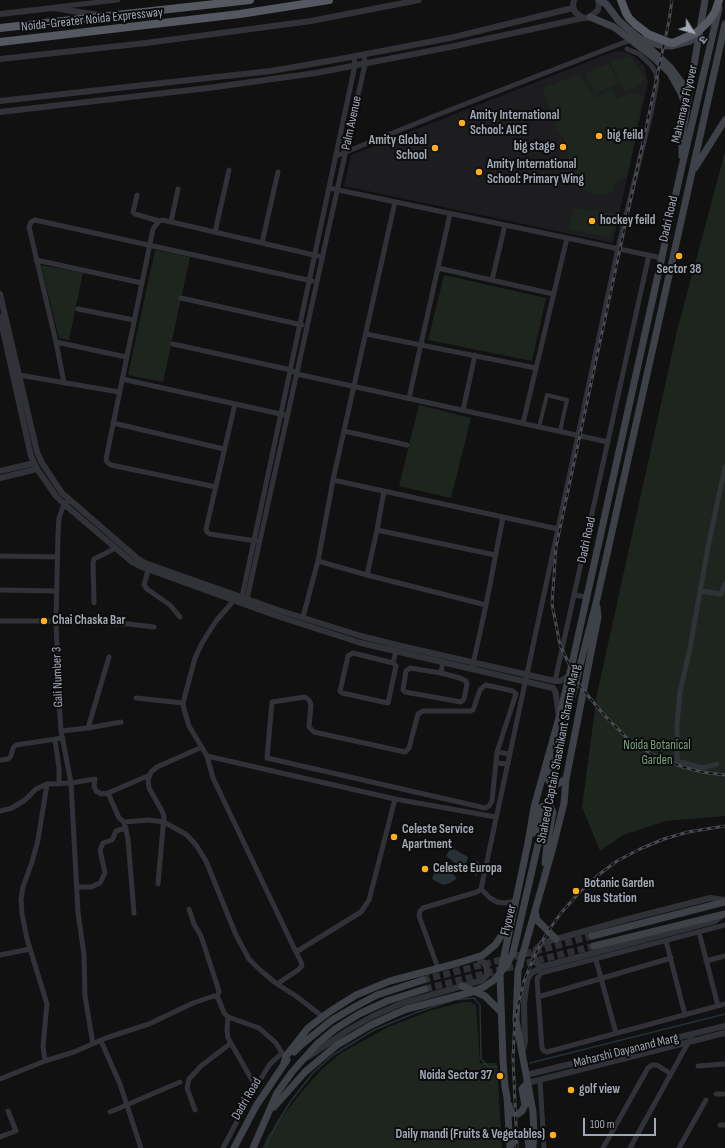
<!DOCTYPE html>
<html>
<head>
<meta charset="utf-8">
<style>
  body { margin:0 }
  #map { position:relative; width:725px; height:1148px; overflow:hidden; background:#111112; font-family:"Sofia Sans Condensed","Noto Sans Devanagari",sans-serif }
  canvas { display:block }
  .north { position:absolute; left:673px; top:12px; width:40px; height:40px; -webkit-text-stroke:3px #0c0c0d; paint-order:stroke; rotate:127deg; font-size:11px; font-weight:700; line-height:16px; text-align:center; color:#a1a7b4 }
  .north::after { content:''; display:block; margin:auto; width:14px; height:18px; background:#a1a7b4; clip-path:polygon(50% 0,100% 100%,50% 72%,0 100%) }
  .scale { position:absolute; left:583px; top:1118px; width:73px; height:18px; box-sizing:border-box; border:2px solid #a1a7b4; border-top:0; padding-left:5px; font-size:12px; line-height:14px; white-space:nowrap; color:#a1a7b4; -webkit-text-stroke:3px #0c0c0d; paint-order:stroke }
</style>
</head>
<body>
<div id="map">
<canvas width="725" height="1148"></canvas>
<div class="north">उ</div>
<div class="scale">100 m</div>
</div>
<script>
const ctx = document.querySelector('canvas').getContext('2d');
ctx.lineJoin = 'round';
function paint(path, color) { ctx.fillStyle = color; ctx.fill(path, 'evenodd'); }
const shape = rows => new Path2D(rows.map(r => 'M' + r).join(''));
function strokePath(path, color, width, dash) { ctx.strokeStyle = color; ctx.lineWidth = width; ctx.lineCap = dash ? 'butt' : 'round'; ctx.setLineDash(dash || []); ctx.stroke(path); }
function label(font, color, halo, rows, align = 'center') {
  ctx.font = font + ' "Sofia Sans Condensed",sans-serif'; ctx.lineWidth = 4; ctx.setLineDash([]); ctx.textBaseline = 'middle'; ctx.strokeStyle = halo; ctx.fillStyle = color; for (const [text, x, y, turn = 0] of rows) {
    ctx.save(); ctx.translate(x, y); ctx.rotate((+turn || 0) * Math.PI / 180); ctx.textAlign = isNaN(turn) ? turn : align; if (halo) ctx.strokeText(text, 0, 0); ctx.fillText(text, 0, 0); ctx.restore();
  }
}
paint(shape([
  [615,51,626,52,635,57,644,66,648,82,613,243,344,186,351,155]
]), '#1d1d1f');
paint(shape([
  [630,56,646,80,625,93,610,61],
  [609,63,619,83,595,94,585,73],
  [579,74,595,98,611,89,616,99,630,93,643,96,635,131,633,131,637,132,627,177,616,181,612,193,599,195,581,189,567,154,565,140,558,131,542,89],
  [725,152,725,816,666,821,623,835,600,851,582,807,597,694,677,331],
  [574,208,616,214,611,238,569,229],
  [155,250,190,257,163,382,128,375],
  [41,265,83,273,69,340,59,338],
  [444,275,546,298,532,361,428,340],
  [419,405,471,418,451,498,399,486],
  [463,1002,470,1002,476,1005,480,1063,497,1063,502,1148,262,1148,268,1135,299,1095,322,1069,341,1053,388,1027,432,1010]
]), '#1d251e');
paint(shape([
  [450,849,453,850,454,849,468,857,464,870,446,856],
  [476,860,480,863,478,874,475,877,476,871,474,873,472,871],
  [441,865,457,878,450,883,443,885,432,879,436,868,439,870]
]), '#263037');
strokePath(shape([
  [530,1063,725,1014],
  [265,1148,276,1125,291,1101,313,1073,333,1055,374,1030,415,1013,454,1000,474,998,480,1005,481,1059,489,1067,497,1067]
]), '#263037', 1.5);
strokePath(shape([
  [423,980,536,951,592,936],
  [425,989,594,946]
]), '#2e2f32', 7, [7, 3.5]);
strokePath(shape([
  [539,427,547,395,567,400,560,431]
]), '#313238', 4);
strokePath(shape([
  [56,7,118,0],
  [336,156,437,115,612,47,631,40],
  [329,188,662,258],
  [137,195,133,212,135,214,159,221],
  [171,222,178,189],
  [215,232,229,170],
  [262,243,278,172],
  [36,260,142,283],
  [438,268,553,294],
  [492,280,505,225],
  [181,298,302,325],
  [78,309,134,320],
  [366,334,536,368],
  [56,342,126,357],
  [173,344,291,370,297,374,608,442],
  [19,375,119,392],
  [122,379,285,415],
  [64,383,56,342,29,227,31,222,35,220,312,281],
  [409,398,450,214],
  [235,404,206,529,207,532,210,534,256,541],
  [463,410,475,355],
  [113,423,224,449],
  [523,423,567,238],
  [344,431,407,445],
  [333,480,558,529],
  [216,487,111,465,107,462,106,459,153,229,159,221,163,220,318,256],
  [67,502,64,504,59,518,58,533,56,621,59,700,61,731,71,783,78,912,84,955,85,996,93,1044],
  [377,530,495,555],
  [0,556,58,557],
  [318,561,367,575,486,605],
  [148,570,144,585,147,589,170,605,180,617],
  [367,575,377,530,384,491],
  [0,590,57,591],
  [701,591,721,594,725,584],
  [574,595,587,597],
  [242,597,355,65,354,57],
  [235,599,216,621,202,643,195,658,183,703,184,709,189,726,207,756,213,778,296,952,361,912,369,900,395,799],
  [247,599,365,64,364,56],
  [94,603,93,563,94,559,116,548],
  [303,617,318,561,333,480,395,202],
  [0,621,56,621,82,623,129,624,154,627],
  [353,653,393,663,396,666,388,703,342,693,340,691,348,656,353,653],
  [393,663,396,651],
  [472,669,486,605,503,517],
  [441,673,410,668,406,671,403,690,405,692,461,702,464,699,467,684,466,681,460,678,441,673,443,662],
  [555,681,649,255],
  [486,685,513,691,516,694,497,752,492,801,489,806,485,808,267,758,272,702,305,697,309,700,311,705,309,727,314,732,405,752,409,748,418,714,423,711,470,711,473,710,480,690,483,687,486,685],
  [136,698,183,703],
  [88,728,109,657],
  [61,731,88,728,121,722],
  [55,740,59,768,59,784],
  [497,752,510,754],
  [207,756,395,799,496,817],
  [0,760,8,759,11,756,13,748,16,745,63,738],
  [496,763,508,764],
  [717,764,703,768,677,761,677,725,680,692,690,648,708,547,725,467],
  [108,793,150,775],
  [0,811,12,808,25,800,36,789,47,784,71,783,95,779,94,786,96,791,101,794,108,793,119,818,124,822,128,839,134,913],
  [124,822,149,820,164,822,187,835,196,845,206,861,236,935,249,959,260,970,277,984,296,996,323,1017],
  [158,884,164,816,162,811,149,788,148,780,151,772,157,767,202,747],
  [77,887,91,887,100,883,105,873,100,850,103,843,112,840,116,831,126,828],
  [481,889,490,898,497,902,505,903,516,901],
  [189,909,194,924,201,936,218,988,219,992,217,997],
  [725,925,541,973,537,979,542,1048,544,1051,547,1052,725,1004],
  [699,932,718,1006],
  [666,941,685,1015],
  [0,955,30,949],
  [596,960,616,1033],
  [706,961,725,956],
  [438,968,419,916,420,911,423,908,477,892,481,889,618,248,651,113,657,81,656,73,651,65,639,54,627,49],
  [277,984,298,970,302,966,301,962,296,952],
  [538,997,671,958],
  [228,1017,227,1030,228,1038,256,1087],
  [101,1041,120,1084,141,1148],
  [45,1061,43,1046,47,1004,27,939,22,914,21,899,23,887,32,862,38,840,47,784],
  [698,1066,725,1064],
  [0,1079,45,1061,74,1052,106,1038,149,1024,193,1003,214,996,217,997,219,1000,224,1013,228,1017,259,1028,276,1043,282,1053,286,1056],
  [540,1080,544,1148],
  [716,1094,725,1094],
  [195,1110,187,1088,189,1079,201,1066,231,1043],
  [110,1112,180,1082],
  [720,1125,725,1125],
  [0,1137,16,1131,8,1111],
  [223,1148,251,1095,265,1072,270,1064,282,1053],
  [603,1148,648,1068,652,1065,657,1065,671,1074],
  [630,1148,693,1034],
  [679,1148,706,1100]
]), '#313238', 5);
strokePath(shape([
  [574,0,573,6,575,12,583,18,587,18,590,17,598,10,599,4,598,0],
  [0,14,53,8,99,15],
  [0,59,146,43,311,21,419,0],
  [0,101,271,71,340,59,450,38,573,8],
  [0,112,208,88,316,73,450,47,583,18],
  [0,294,37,452,42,463,62,493,137,558,145,563,278,610,361,636,401,646,555,681,560,681,569,676],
  [0,317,31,456,37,469,56,496,64,504,132,562,142,567,277,616,361,643,553,688,555,691,556,695,559,717],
  [0,471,34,463],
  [0,478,37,469],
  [541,967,534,961,534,956,536,949,542,943,628,919,710,898,725,900],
  [522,1053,525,1042,524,1003,527,981,530,974,541,967,715,921,722,915],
  [308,1057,348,1030,373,1016,400,1004,483,980,487,975,487,969,484,963,476,957],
  [526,1075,725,1026],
  [527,1083,725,1033]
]), '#313238', 6);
strokePath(shape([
  [600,0,606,4,619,21,639,38,659,45,671,46,690,41,699,35],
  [590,17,614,27,653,57,670,73,681,93,686,107],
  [642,41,670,67,682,83,689,91],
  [682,156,682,136,705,0],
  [695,168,725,120],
  [570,705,597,599,725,24],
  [550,755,550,762,548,777,549,781,552,784,556,785,566,779],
  [534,833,540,808,545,805,550,806,553,812,547,844,545,863],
  [535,911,537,920,556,939],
  [592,936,725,902],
  [594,946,725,914],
  [462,986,485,996,501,1012],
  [294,1052,301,1045,332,1020,358,1005,377,995,423,980],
  [284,1063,286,1056,308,1028,329,1012,356,995,390,981,458,963,483,955,495,945,508,926],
  [509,1105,510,1109,513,1113,518,1114,522,1111,525,1105,522,1089,527,1083],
  [274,1107,305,1072,337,1045,371,1025,395,1014],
  [512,1144,514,1137,521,1134,528,1138,529,1148],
  [234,1148,256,1106,287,1060],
  [253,1148,277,1093,292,1072,317,1044,335,1029,359,1014,387,1001,425,989],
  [510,1148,507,1097,505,1087,503,1060,500,975,528,843,534,807,559,718,572,664,682,166,719,8],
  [533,1148,534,1133,533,1112,516,1020,518,971,553,847,564,803,566,779,598,617,597,607]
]), '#3f4148', 7);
strokePath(shape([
  [621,0,626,13],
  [0,28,250,0],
  [0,42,240,14,329,0]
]), '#555860', 8);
const rail = shape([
  [672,0,669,21,556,547,552,604,560,645,579,685,605,716,631,742,657,757,683,767,702,772,725,775],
  [517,1148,513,1057,515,1018,524,981,534,957,546,934,561,913,578,894,597,876,617,861,640,849,664,839,688,832,725,826]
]);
strokePath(rail, '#484a51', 3);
strokePath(rail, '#0c0c0d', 1.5, [4.5]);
strokePath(shape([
  [395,1014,407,1009,472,992,484,987,494,980,506,966,513,953,570,705]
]), '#3f4148', 7);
strokePath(shape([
  [626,13,629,18,635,24,648,34,668,42,673,43,696,33,708,22,715,12,719,0]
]), '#555860', 8);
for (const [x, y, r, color] of [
  [462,123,4,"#feaf1d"],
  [599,136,4,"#feaf1d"],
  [563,147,4,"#feaf1d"],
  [435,148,4,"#feaf1d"],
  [479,172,4,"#feaf1d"],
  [592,221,4,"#feaf1d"],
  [679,256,4,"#feaf1d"],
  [44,621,4,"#feaf1d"],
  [394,837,4,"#feaf1d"],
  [425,869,4,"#feaf1d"],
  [576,891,4,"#feaf1d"],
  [500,1076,4,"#feaf1d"],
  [571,1090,4,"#feaf1d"],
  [553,1135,4,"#feaf1d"]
]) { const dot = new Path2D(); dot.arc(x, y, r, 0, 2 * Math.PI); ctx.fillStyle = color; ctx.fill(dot); strokePath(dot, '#0c0c0d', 1.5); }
label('13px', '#a1a7b4', '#0c0c0d', [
  ["Noida-Greater Noida Expressway",92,20,-6],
  ["Mahamaya Flyover",685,104,-77],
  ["Palm Avenue",352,123,-78],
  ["Dadri Road",669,219,-77],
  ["Dadri Road",587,540,-78],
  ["Gali Number 3",58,677,-92],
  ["Shaheed Captain Shashikant Sharma Marg",559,754,-79],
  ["Flyover",509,920,-76],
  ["Maharshi Dayanand Marg",626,1051,-14],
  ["Dadri Road",247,1099,-60]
]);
label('bold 13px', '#a1a7b4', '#0c0c0d', [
  ["Amity International",470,116],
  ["School: AICE",470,131],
  ["big feild",607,136],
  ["Amity Global",427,141,"right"],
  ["School",427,156,"right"],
  ["big stage",555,147,"right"],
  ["Amity International",487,165],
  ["School: Primary Wing",487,180],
  ["hockey feild",600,221],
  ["Sector 38",679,270,"center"],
  ["Chai Chaska Bar",52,621],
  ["Celeste Service",402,830],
  ["Apartment",402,845],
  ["Celeste Europa",433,869],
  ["Botanic Garden",584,884],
  ["Bus Station",584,899],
  ["Noida Sector 37",492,1076,"right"],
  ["golf view",579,1090],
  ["Daily mandi (Fruits & Vegetables)",545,1135,"right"]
], 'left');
label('13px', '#76a178', '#0c0c0d', [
  ["Noida Botanical",657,746],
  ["Garden",657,761]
]);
</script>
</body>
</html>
